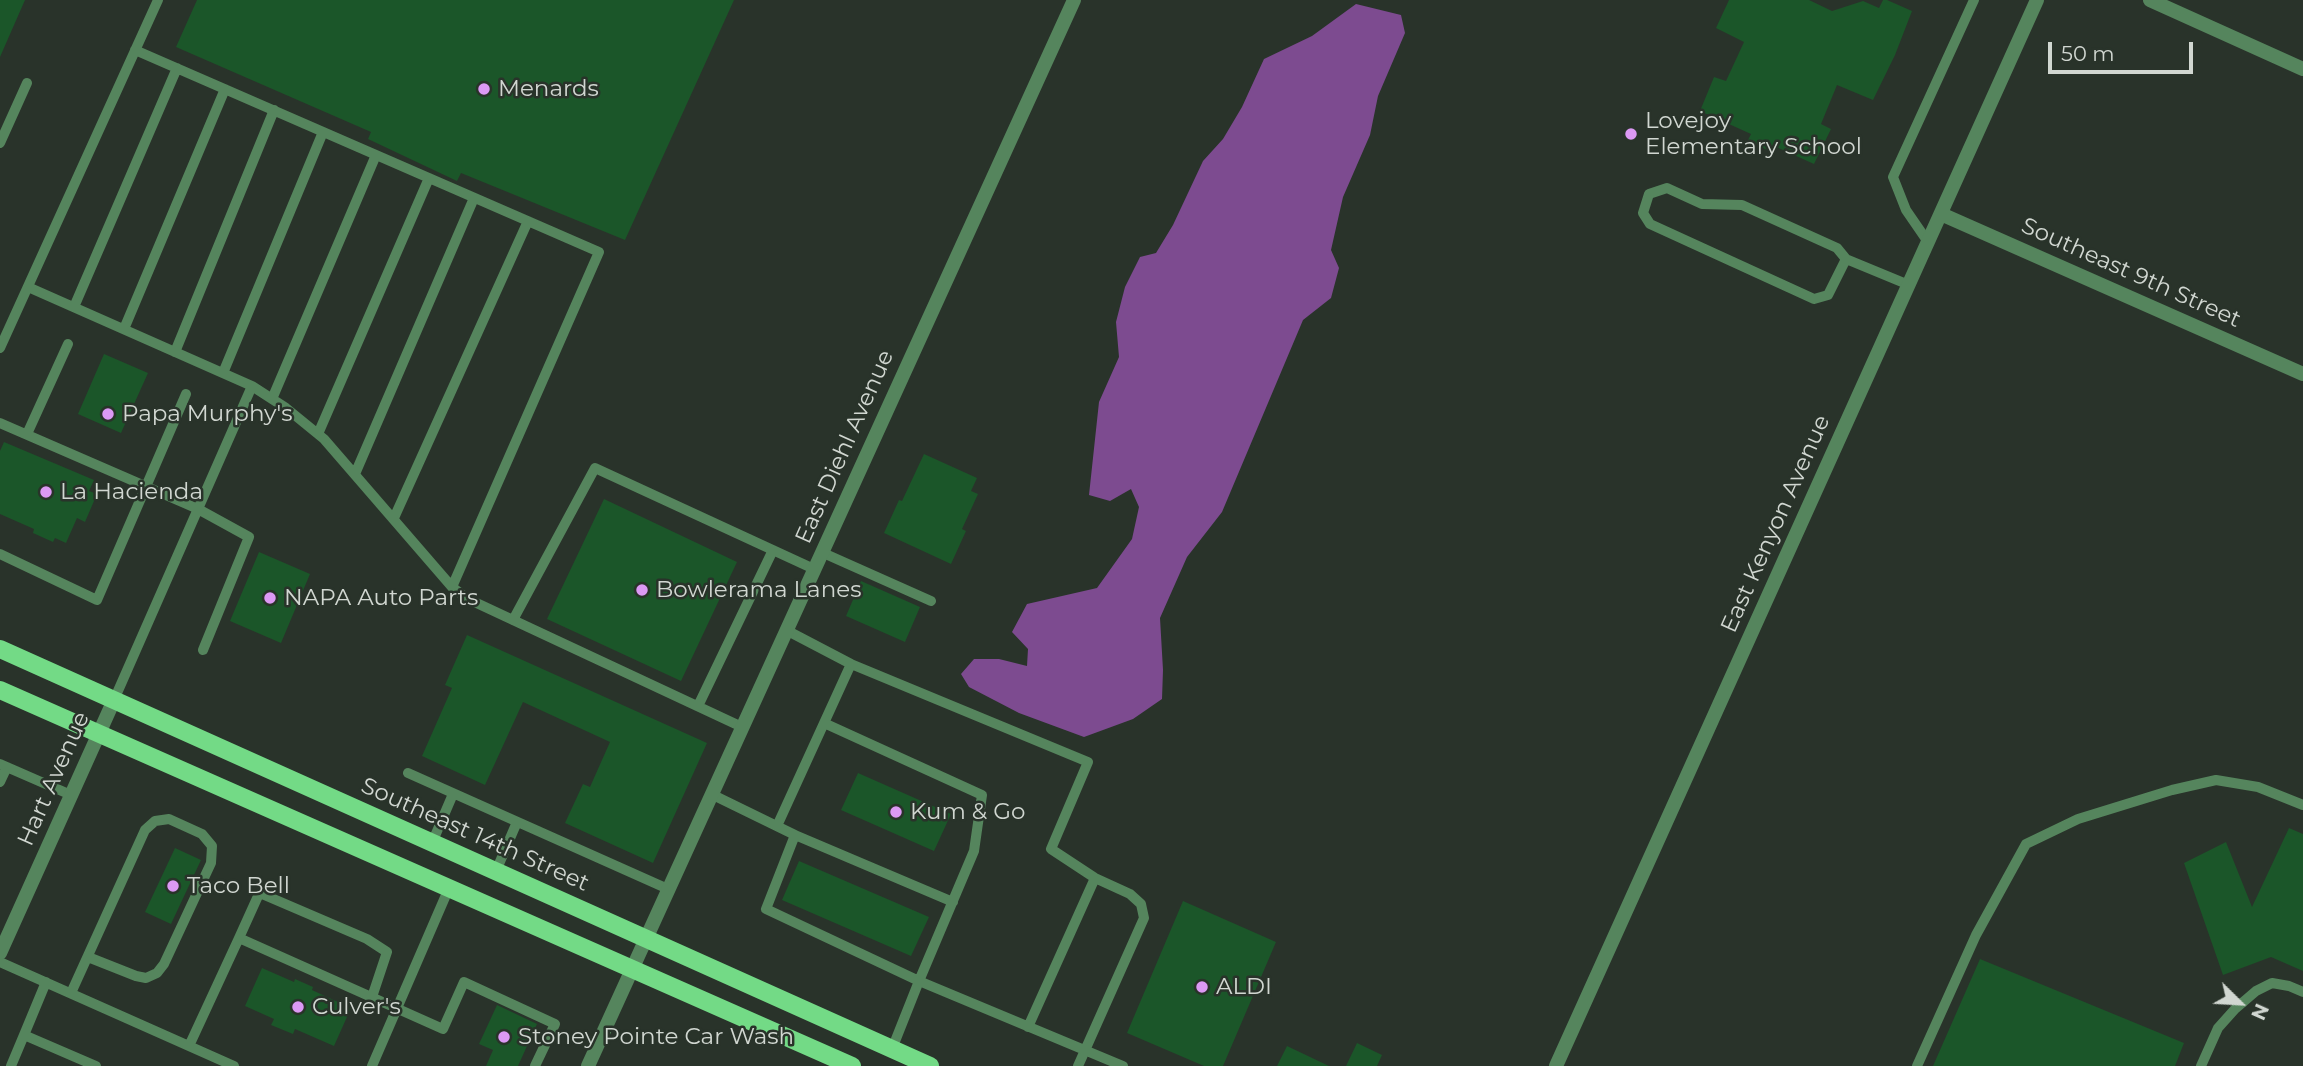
<!DOCTYPE html>
<html>
<head>
<meta charset="utf-8">
<style>
  body { margin:0 }
  #map { position:relative; width:2303px; height:1066px; overflow:hidden; background:#29332a; font-family:Montserrat,sans-serif }
  canvas { display:block }
  .north { position:absolute; left:2205px; top:968px; width:70px; height:70px; -webkit-text-stroke:5px #29332a; paint-order:stroke; rotate:114deg; font-size:19px; font-weight:700; line-height:28px; text-align:center; color:#d1d7d1 }
  .north::after { content:''; display:block; margin:auto; width:24px; height:32px; background:#d1d7d1; clip-path:polygon(50% 0,100% 100%,50% 72%,0 100%) }
  .scale { position:absolute; left:2048px; top:42px; width:145px; height:32px; box-sizing:border-box; border:4px solid #d1d7d1; border-top:0; padding-left:9px; font-size:21px; line-height:24px; white-space:nowrap; color:#d1d7d1; -webkit-text-stroke:5px #29332a; paint-order:stroke }
</style>
</head>
<body>
<div id="map">
<canvas width="2303" height="1066"></canvas>
<div class="north">N</div>
<div class="scale">50 m</div>
</div>
<script>
const ctx = document.querySelector('canvas').getContext('2d');
ctx.lineJoin = 'round';
function paint(path, color) { ctx.fillStyle = color; ctx.fill(path, 'evenodd'); }
const shape = rows => new Path2D(rows.map(r => 'M' + r).join(''));
function strokePath(path, color, width, dash) { ctx.strokeStyle = color; ctx.lineWidth = width; ctx.lineCap = dash ? 'butt' : 'round'; ctx.setLineDash(dash || []); ctx.stroke(path); }
function label(font, color, halo, rows, align = 'center') {
  ctx.font = font + ' Montserrat,sans-serif'; ctx.lineWidth = 5; ctx.setLineDash([]); ctx.textBaseline = 'middle'; ctx.strokeStyle = halo; ctx.fillStyle = color; for (const [text, x, y, turn = 0] of rows) {
    ctx.save(); ctx.translate(x, y); ctx.rotate((+turn || 0) * Math.PI / 180); ctx.textAlign = isNaN(turn) ? turn : align; if (halo) ctx.strokeText(text, 0, 0); ctx.fillText(text, 0, 0); ctx.restore();
  }
}
paint(shape([
  [1356,4,1401,15,1405,33,1378,96,1370,135,1343,197,1331,250,1339,268,1331,298,1303,320,1222,512,1187,557,1160,618,1163,670,1162,699,1133,719,1084,737,1019,713,969,687,961,674,974,659,999,659,1027,666,1028,649,1012,632,1027,604,1097,588,1132,539,1139,507,1131,489,1110,501,1089,495,1099,402,1119,357,1116,322,1125,287,1140,257,1156,253,1173,225,1203,161,1223,139,1242,107,1264,59,1312,36]
]), '#7d4b90');
paint(shape([
  [0,0,25,0,0,57],
  [197,0,734,0,625,240,461,173,457,181,368,139,371,132,176,47],
  [1729,0,1809,0,1832,11,1863,1,1879,8,1883,0,1887,0,1912,11,1895,55,1873,100,1837,85,1821,124,1831,129,1814,164,1774,146,1771,152,1748,140,1751,134,1700,111,1714,77,1726,81,1744,42,1716,28],
  [104,354,148,373,121,433,78,414],
  [4,442,94,480,89,491,97,494,85,522,77,518,66,543,55,538,53,542,33,533,34,529,0,514,0,451],
  [924,454,977,478,971,491,978,494,962,529,966,531,951,564,884,533,899,500,902,501],
  [604,499,737,562,681,681,547,619],
  [259,552,310,574,281,643,230,621],
  [861,581,920,607,905,642,846,616],
  [467,635,707,743,653,863,565,823,583,784,590,787,610,742,523,702,485,785,422,756,452,688,445,685],
  [858,773,951,814,934,851,841,810],
  [2289,828,2303,834,2303,971,2271,957,2223,975,2184,863,2226,842,2252,907],
  [175,848,201,860,171,924,145,912],
  [799,861,929,917,911,956,782,900],
  [1183,901,1276,942,1223,1066,1204,1066,1127,1033],
  [1980,959,2184,1043,2175,1066,1933,1066],
  [262,968,294,982,295,979,313,987,312,990,351,1008,334,1046,295,1029,293,1034,271,1025,274,1019,245,1006],
  [497,1005,537,1024,518,1066,486,1066,493,1050,479,1044],
  [1357,1043,1382,1055,1377,1066,1346,1066],
  [1287,1046,1329,1066,1277,1066]
]), '#1b5629');
strokePath(shape([
  [135,50,599,252,452,587],
  [0,143,27,83],
  [1928,242,1906,210,1893,177,1974,0],
  [1846,259,1828,295,1814,299,1650,224,1643,213,1649,194,1667,188,1702,204,1742,205,1837,248,1846,259,1909,285],
  [28,287,252,386,286,408,324,439,452,587,468,599,742,727],
  [74,307,177,68],
  [124,329,225,89],
  [0,348,158,0],
  [175,352,274,110],
  [223,373,323,132],
  [272,399,376,155],
  [0,423,198,509,249,537,203,650],
  [27,434,68,344],
  [318,434,429,178],
  [355,474,474,198],
  [394,518,528,221],
  [821,552,931,601],
  [0,554,97,600,186,394],
  [513,620,595,468,814,569],
  [851,664,1088,762,1051,849,1095,878,1130,894,1141,904,1144,918,1078,1066],
  [114,700,252,386],
  [698,706,773,550],
  [824,723,982,795,974,851,919,981,1123,1066],
  [0,764,71,795],
  [408,773,668,889],
  [0,782,7,767],
  [711,794,795,835,766,909,919,981,892,1049],
  [777,826,851,664,786,630],
  [795,835,953,902],
  [432,843,453,794],
  [496,871,517,822],
  [239,938,258,896,262,894,367,939,387,952,372,997],
  [0,962,234,1066],
  [46,982,24,1035,96,1066],
  [71,993,145,830,155,821,169,819,202,834,212,846,211,863,164,964,157,973,146,978,136,976,88,957],
  [1028,1027,1095,878],
  [189,1046,239,938,443,1029,464,982,555,1024,535,1066],
  [11,1066,24,1035],
  [372,1066,449,888],
  [1917,1066,1976,935,2026,844,2078,819,2172,790,2216,780,2258,787,2303,805],
  [2201,1066,2218,1028,2235,1009,2256,991,2272,983,2289,986,2303,992]
]), '#55855d', 10);
strokePath(shape([
  [2150,0,2303,69],
  [1941,214,2303,374],
  [0,953,114,700],
  [588,1066,1074,0],
  [1556,1066,2037,0]
]), '#55855d', 14);
strokePath(shape([
  [0,649,930,1066],
  [0,690,852,1066]
]), '#73da86', 18);
for (const [x, y, r, color] of [
  [484,89,7,"#dc99f4"],
  [1631,134,7,"#dc99f4"],
  [108,414,7,"#dc99f4"],
  [46,492,7,"#dc99f4"],
  [642,590,7,"#dc99f4"],
  [270,598,7,"#dc99f4"],
  [896,812,7,"#dc99f4"],
  [173,886,7,"#dc99f4"],
  [1202,987,7,"#dc99f4"],
  [298,1007,7,"#dc99f4"],
  [504,1037,7,"#dc99f4"]
]) { const dot = new Path2D(); dot.arc(x, y, r, 0, 2 * Math.PI); ctx.fillStyle = color; ctx.fill(dot); strokePath(dot, '#29332a', 2.5); }
label('23px', '#d1d7d1', '#29332a', [
  ["Menards",498,89],
  ["Lovejoy",1645,121],
  ["Elementary School",1645,147],
  ["Papa Murphy's",122,414],
  ["La Hacienda",60,492],
  ["Bowlerama Lanes",656,590],
  ["NAPA Auto Parts",284,598],
  ["Kum & Go",910,812],
  ["Taco Bell",187,886],
  ["ALDI",1216,987],
  ["Culver's",312,1007],
  ["Stoney Pointe Car Wash",518,1037]
], 'left');
label('23px', '#d1d7d1', '#29332a', [
  ["Southeast 9th Street",2131,273,24],
  ["East Diehl Avenue",845,447,-66],
  ["East Kenyon Avenue",1776,524,-66],
  ["Hart Avenue",54,779,-66],
  ["Southeast 14th Street",475,835,24]
]);
</script>
</body>
</html>
